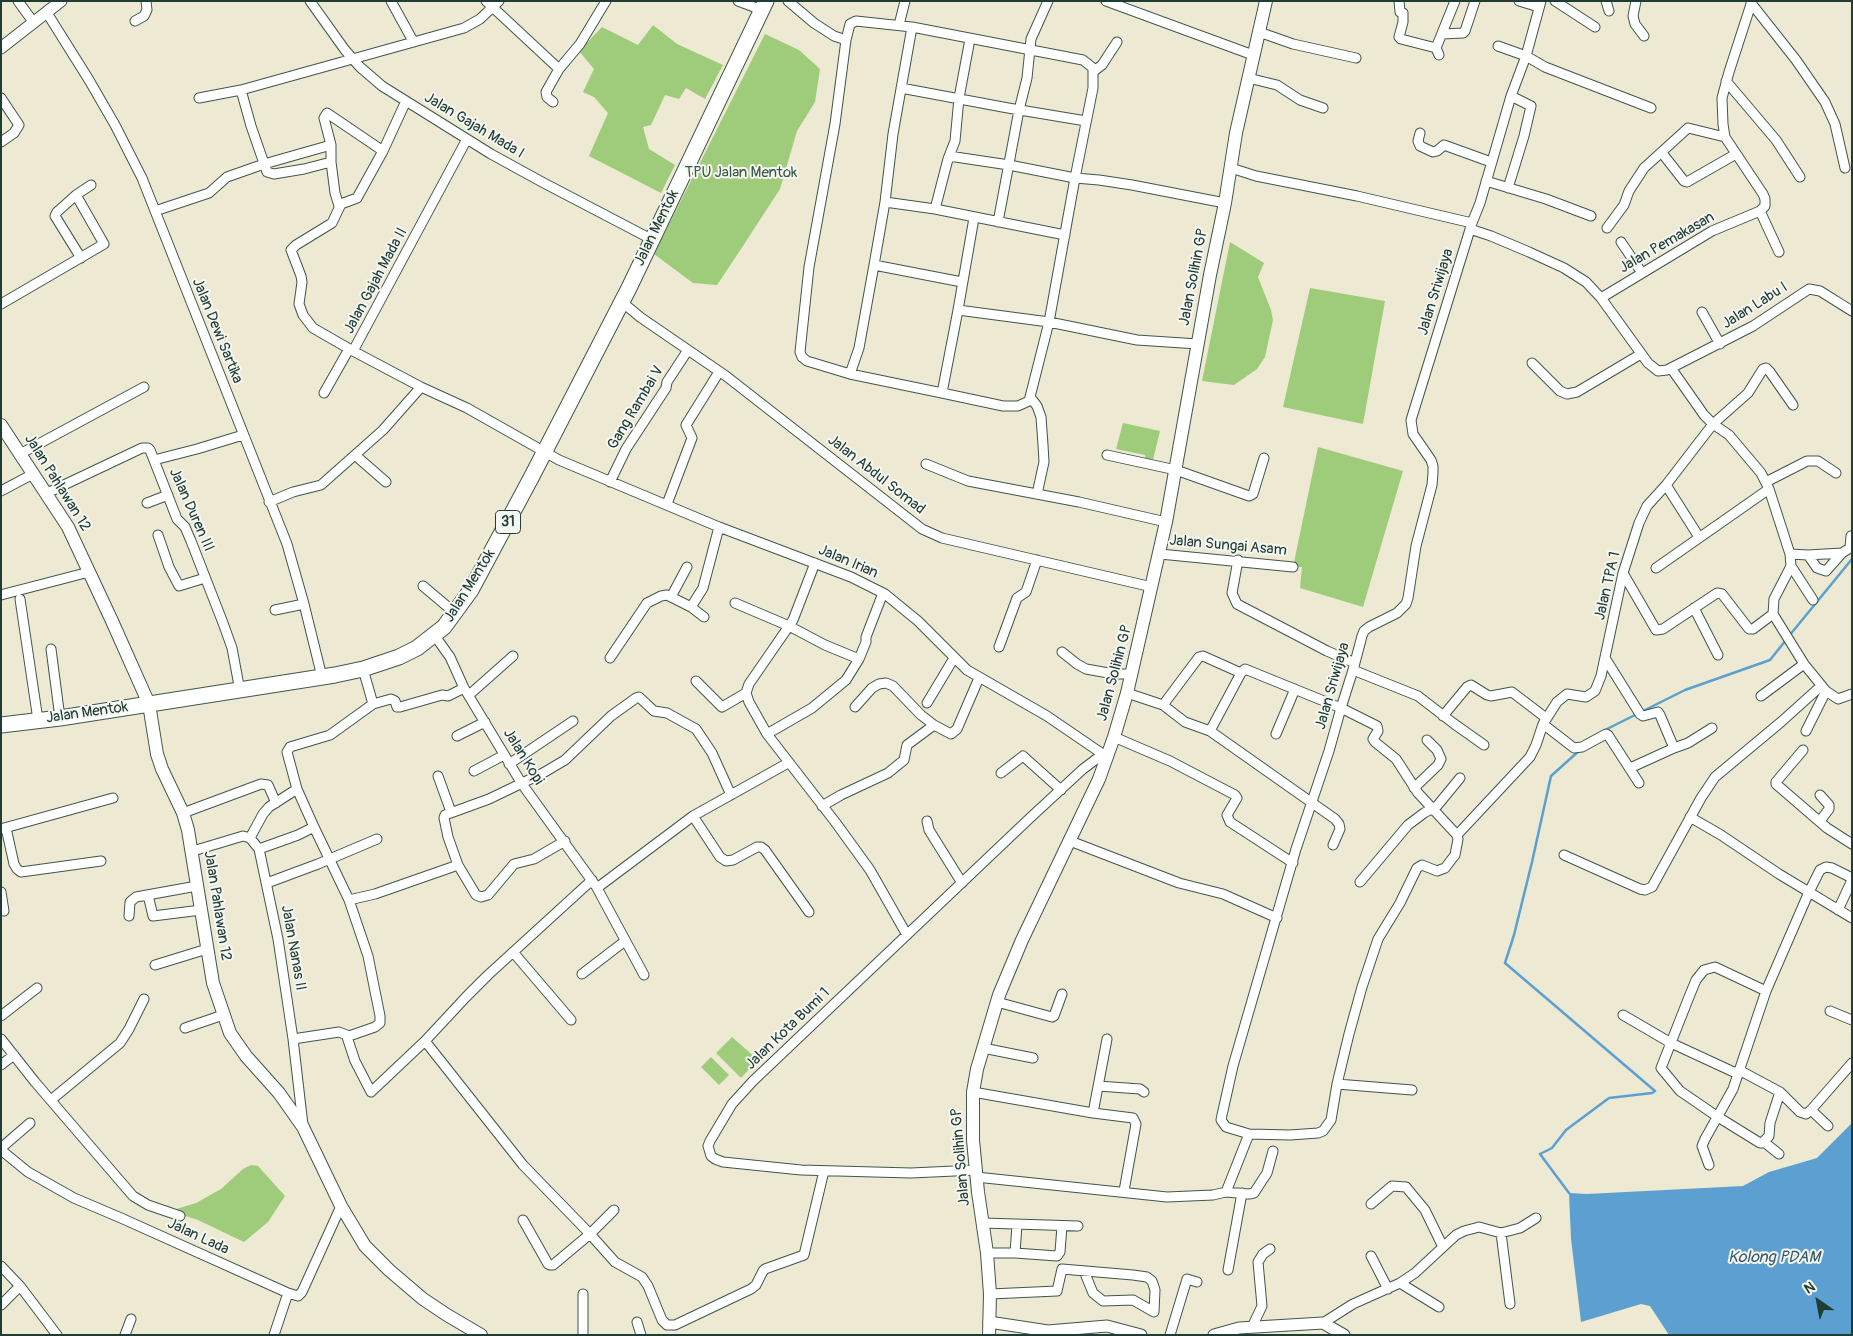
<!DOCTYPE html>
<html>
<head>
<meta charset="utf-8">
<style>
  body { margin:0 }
  #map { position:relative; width:1853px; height:1336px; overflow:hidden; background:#ede9d2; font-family:Pangolin,sans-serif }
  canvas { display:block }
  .frame { position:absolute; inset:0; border:2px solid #1f3d34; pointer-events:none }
  .north { position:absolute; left:1793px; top:1276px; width:50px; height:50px; -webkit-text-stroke:4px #f6f6f2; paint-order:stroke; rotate:327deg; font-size:14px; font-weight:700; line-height:20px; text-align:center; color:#1f3d34 }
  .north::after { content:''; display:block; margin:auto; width:18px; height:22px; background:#1f3d34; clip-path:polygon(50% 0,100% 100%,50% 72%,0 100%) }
</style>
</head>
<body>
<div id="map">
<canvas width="1853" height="1336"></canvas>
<div class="frame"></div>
<div class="north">N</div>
</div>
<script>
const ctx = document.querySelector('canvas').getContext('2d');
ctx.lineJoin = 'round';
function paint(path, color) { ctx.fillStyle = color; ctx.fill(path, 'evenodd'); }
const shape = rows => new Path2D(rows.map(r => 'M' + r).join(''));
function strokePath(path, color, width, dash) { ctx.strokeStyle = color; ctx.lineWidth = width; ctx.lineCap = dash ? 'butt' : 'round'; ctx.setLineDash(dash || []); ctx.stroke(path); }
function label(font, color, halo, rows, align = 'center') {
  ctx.font = font + ' Pangolin,sans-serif'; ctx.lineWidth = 4; ctx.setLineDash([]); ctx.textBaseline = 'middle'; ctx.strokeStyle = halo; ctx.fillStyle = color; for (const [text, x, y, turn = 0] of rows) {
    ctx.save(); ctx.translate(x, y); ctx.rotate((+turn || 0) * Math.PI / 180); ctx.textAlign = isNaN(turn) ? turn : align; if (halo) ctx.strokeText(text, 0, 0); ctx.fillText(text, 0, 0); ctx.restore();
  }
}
paint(shape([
  [653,25,677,44,723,65,705,99,686,88,679,99,665,95,651,125,643,127,649,149,675,165,661,193,589,156,608,113,594,97,583,92,594,69,579,51,602,27,638,45],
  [765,34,799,50,820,69,815,102,797,131,780,189,739,252,717,285,693,283,654,254],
  [1230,242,1264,263,1258,277,1271,310,1273,320,1265,357,1257,369,1234,385,1202,381],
  [1310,288,1385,301,1363,424,1283,407],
  [1123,423,1160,431,1153,460,1145,459,1145,455,1116,449],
  [1318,447,1403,471,1363,607,1300,588,1302,567,1293,567],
  [732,1037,758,1060,741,1078,716,1053],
  [711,1057,729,1075,719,1085,701,1067],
  [251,1165,258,1166,285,1196,268,1222,244,1242,198,1220,173,1212,173,1210,196,1203,221,1189,243,1169]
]), '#9ecc7a');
paint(shape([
  [1852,1123,1852,1335,1669,1335,1650,1306,1641,1304,1581,1322,1571,1239,1569,1193,1587,1194,1743,1186,1769,1172,1817,1158]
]), '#5ca0d1');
strokePath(shape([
  [1789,636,1852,559],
  [1603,731,1685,690,1770,660,1786,640],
  [1569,1193,1540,1154,1552,1148,1566,1130,1609,1098,1652,1093,1655,1091,1505,963,1514,935,1532,862,1551,776,1580,750]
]), '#5ca0d1', 2.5);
const minor = shape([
  [18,1,34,23],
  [310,1,345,50,360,67,382,86,491,154,542,182,651,239],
  [391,1,413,41],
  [486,1,559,69,546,92,547,97,553,102],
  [738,1,762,10],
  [788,1,814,23,834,36,846,40],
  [1106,1,1253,55],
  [1399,1,1400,12,1403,13,1403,22,1399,37,1401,39,1436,48],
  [1519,1,1539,7],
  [1555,1,1595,27],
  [1606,1,1609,11],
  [1636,1,1633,16,1635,24,1644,36],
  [1751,3,1796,60,1825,102,1835,124,1845,168],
  [47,13,89,80,115,125,142,178,287,544,304,604,322,677],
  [135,21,144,16,147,10,146,1],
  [899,25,905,1],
  [912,27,893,134,885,202,874,265,962,282],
  [1259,32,1293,44,1356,58],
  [1442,34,1463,33,1465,31,1475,1],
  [1498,46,1526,56,1545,67,1651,108],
  [1439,55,1436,48,1455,1],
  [559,69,580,44,606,1],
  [1094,71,1102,65,1117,42],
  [1248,78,1277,85,1300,100,1323,108],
  [1726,81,1776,140,1800,177],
  [901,88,1008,108,1086,121],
  [241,90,251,126,267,172,274,174,304,169,331,162,335,193,339,206],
  [1,98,19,125,14,133,1,142],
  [199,98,241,90,464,28,480,19,499,1],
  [1420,133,1418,141,1420,146,1433,152,1437,151,1444,145,1491,162],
  [467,139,353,351,421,387,467,408,559,460,719,527,851,577,885,594,918,621,967,670,1047,716,1107,757],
  [1662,153,1684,181,1687,182,1736,154],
  [331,162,331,145,324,118,327,113,383,151],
  [1231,168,1256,176,1357,196,1472,223,1480,203,1511,96,1526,56,1541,1],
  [1486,181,1546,199,1591,216],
  [1508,188,1524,136,1531,106,1511,96],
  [885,202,935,209,948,159,955,141,959,98,970,39],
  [935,209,1065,235],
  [155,211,209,193,227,177,264,164,331,145],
  [1760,211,1779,252],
  [998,222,1019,110,1027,78,1031,39,1048,1],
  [1607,228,1624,205,1629,191,1644,168,1688,128,1725,137],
  [1470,229,1491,236,1529,252,1564,268,1586,282,1601,298,1648,363,1658,371,1667,370,1753,326,1809,289,1820,291,1852,311],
  [1621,242,1642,273],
  [81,258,55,216,57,212,76,195,91,185],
  [1601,298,1712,231,1760,211,1765,206,1765,199,1763,194,1725,137,1723,124,1722,98,1729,72,1752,1],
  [622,302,640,317,726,376,922,529,942,538,1152,587],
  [1,304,104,244,76,195],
  [958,310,974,218],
  [1702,312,1720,344],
  [1198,344,1137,340,1049,322,958,310,942,393,1003,406,1018,406,1029,401,1049,322,1075,178,1099,180,1132,185,1225,203],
  [353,351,313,328,303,315,299,304,302,282,301,276,291,250,296,245,332,223,341,204,357,198,383,151,406,101],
  [1532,363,1560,391,1567,394,1577,392,1641,354],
  [1671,368,1704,415,1713,424,1729,435,1761,473,1769,489,1790,554,1791,566,1774,599,1773,614,1804,664,1826,691,1838,699,1852,694],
  [850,374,859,348,874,265],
  [324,393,349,349],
  [942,393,850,374,807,361,802,357,800,352,809,267,835,124,846,40,850,24,856,21,912,27,1083,60,1093,68,1093,88,1075,178,1009,165,949,156],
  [1030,397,1037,406,1041,417,1043,445,1044,462,1037,494],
  [20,454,144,387],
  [355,455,386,482],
  [1107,455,1176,470,1249,496,1253,494,1264,458],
  [154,460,197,449,243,435],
  [926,464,968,481,1079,502,1166,522],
  [610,482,626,449,666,388,667,382,688,350],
  [1766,482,1807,461,1818,461,1836,473],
  [1666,485,1699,537],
  [1,491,33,474],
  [47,493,142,448,148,448,150,450,177,519,185,527,191,541,223,623,232,648,240,691],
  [269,502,293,492,321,485,383,430,421,387],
  [147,503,168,495],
  [667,504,692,438,686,425,719,372],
  [158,535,169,567,179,586,205,578],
  [1160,554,1293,567],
  [1790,554,1808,555,1842,553,1850,548,1851,536],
  [1808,555,1817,568,1826,571,1842,553],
  [1238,560,1232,593,1237,604,1327,651,1355,663],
  [815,563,793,620,789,626,825,645,859,659],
  [1791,566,1813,600],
  [1656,568,1769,489],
  [1623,573,1656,630,1663,629,1717,593,1722,594,1749,629,1753,629,1773,614],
  [423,586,455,613],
  [1,595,89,572],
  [671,597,687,567],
  [20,599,38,720],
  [735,603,789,626,749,684,746,693,749,702,767,734,836,823,870,870,907,935],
  [691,607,703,588,719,527],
  [1694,608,1718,655],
  [275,610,304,604],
  [435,636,450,657,464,688,522,784,595,885],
  [999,647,1017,598,1026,592,1037,560],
  [51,649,60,718],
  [1062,652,1077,664,1086,669,1114,674,1132,674],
  [610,658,647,603,661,596,667,595,691,607,704,617],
  [1605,658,1640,714,1643,716,1658,712,1660,715,1674,748,1630,768],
  [1353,670,1418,696,1453,723,1484,745],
  [696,681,722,707,746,693],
  [1127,693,1163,705,1185,722,1210,731,1335,819,1339,824,1340,829,1333,845],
  [469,695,513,656],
  [1761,696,1804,664],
  [927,703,954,658],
  [373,704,391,699,395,701,397,707,400,707,442,695,448,696,464,688],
  [1163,705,1199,657,1203,656,1241,673],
  [855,707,872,688,879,684,886,683,893,686,921,715,934,725,951,734,957,729,979,678],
  [1443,716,1467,687,1471,685,1487,695,1491,696,1512,692,1546,718],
  [1543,724,1574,748,1582,747,1606,734,1608,735,1639,783],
  [1210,731,1241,673,1245,669,1341,708,1377,726,1378,731,1373,739,1375,742,1396,759,1418,793,1457,835,1458,839,1455,855,1445,868,1437,871,1422,865,1417,868,1400,903,1378,939,1362,987,1349,1034,1337,1084,1331,1120,1323,1131,1318,1133,1290,1135,1249,1134,1226,1127,1221,1120,1222,1115,1233,1066,1296,849,1329,751,1341,708,1353,670,1362,636,1364,631,1369,627,1397,613,1406,604,1408,598,1416,546,1432,485,1433,473,1433,466,1431,460,1413,434,1411,420,1472,223],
  [1806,731,1826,691],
  [767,734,812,708,846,680,859,659,866,642,866,637,883,593],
  [1276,734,1295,689],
  [457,736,485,722],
  [1114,737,1170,761,1235,795,1237,798,1227,815,1230,822,1293,863],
  [1674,748,1688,743,1712,728],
  [1803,750,1776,782,1776,784,1827,828,1852,844],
  [509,764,573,721],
  [474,771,504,755],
  [1001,773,1023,756,1061,790],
  [438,776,451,812],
  [1414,788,1438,765,1441,759,1437,750,1427,740],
  [297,789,314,827],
  [822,806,841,795,888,773,904,760,907,745,934,725],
  [183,813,261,784,268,785,276,803],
  [693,816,720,857,726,861,733,860,757,847,761,847,765,850,809,912],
  [1690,817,1721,835,1779,874,1852,918],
  [927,821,929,830,962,883],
  [1820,821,1829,809,1829,805,1820,795],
  [6,828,14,864,17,869,21,872,101,861],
  [1,829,113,798],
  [1457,835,1530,757,1536,745,1543,724,1557,702,1567,694,1586,697,1595,691,1601,676,1623,573,1639,523,1647,506,1666,485,1713,424,1748,393,1763,369,1766,368,1770,372,1793,405],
  [250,838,263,814,269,807,297,789,287,752,290,747,330,735,373,704,363,669],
  [1070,841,1179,883,1223,894,1277,918],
  [259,849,298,835,314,827,349,900],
  [193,851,243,836,250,838,259,849,278,939,293,1039,303,1125],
  [1564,855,1640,889,1645,890,1652,887,1701,798,1715,777,1781,722,1821,686],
  [458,865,476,895,481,897,488,895,514,864,534,859,565,841],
  [1360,882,1408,825,1424,813,1437,806,1460,778],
  [267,883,318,864,377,839],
  [1,892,4,911],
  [148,895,153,916,201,910],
  [1838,910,1852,880],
  [129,916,130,902,136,897,197,886],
  [513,952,571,1020],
  [155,965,207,949],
  [582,974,625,941],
  [644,975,597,888,693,816,788,763],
  [1766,991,1715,967,1704,970,1696,980,1689,997,1661,1068,1680,1091,1718,1117,1760,1143,1762,1143,1769,1136,1770,1123,1780,1092],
  [997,1002,1052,1017,1054,1016,1062,994],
  [1830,1011,1852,1020],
  [1623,1015,1671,1043,1738,1074],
  [1,1016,37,988],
  [185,1028,223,1015],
  [347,1037,355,1061,371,1092,425,1041,466,997,488,975,592,880],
  [1,1039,35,1082,133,1196,148,1205,180,1216],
  [293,1039,339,1032,349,1036,375,1027,380,1023,380,1016,368,956,349,900,375,894,458,865,448,837,444,818,445,815,489,799,543,773,565,760,611,716,636,698,639,697,654,711,667,713,696,729,712,753,731,795],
  [425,1041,523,1165,590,1234,553,1265,550,1265,548,1264,523,1220],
  [983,1048,1033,1058],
  [1,1065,14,1055],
  [1739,1070,1780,1092,1800,1112,1806,1114,1811,1110,1852,1063],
  [1337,1084,1412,1090],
  [1098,1086,1140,1089,1144,1092],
  [973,1092,1093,1113,1133,1118,1136,1124,1124,1191],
  [51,1100,120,1043,129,1029,144,999],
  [1811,1110,1828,1126],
  [1093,1113,1107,1039],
  [1764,1142,1779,1154],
  [1,1148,30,1123],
  [1,1150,28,1172,74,1198,121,1218,288,1293,298,1296,302,1292,341,1206],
  [1709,1165,1702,1146,1705,1139,1733,1089,1766,991,1809,892,1820,870,1826,867,1832,868,1852,878],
  [976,1170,911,1173,801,1170,723,1162,715,1159,711,1156,708,1146,710,1141,732,1104,753,1081,1031,817,1083,769,1103,754],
  [976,1177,1167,1197,1213,1195,1226,1192,1249,1134],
  [1226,1192,1249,1194,1254,1193,1267,1173,1273,1151],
  [1371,1204,1392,1186,1406,1187,1425,1210,1443,1247],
  [614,1210,590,1234,615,1262,642,1277,648,1286,662,1320,667,1325,675,1325,751,1289,756,1285,763,1271,765,1269,804,1255,824,1171],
  [983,1223,1078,1226],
  [1501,1233,1520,1228,1536,1218],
  [987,1253,1015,1253,1057,1256,1060,1252,1062,1226],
  [1015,1253,1017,1225],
  [1371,1256,1388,1289],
  [1,1266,20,1286,57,1335],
  [1228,1270,1242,1193],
  [1400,1283,1439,1307],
  [583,1294,583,1335],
  [990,1294,1057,1291,1062,1269,1133,1275,1147,1277,1152,1281,1155,1290,1154,1312,1133,1300,1103,1301,1093,1293,1084,1271],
  [1,1305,20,1286],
  [637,1322,641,1335],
  [1323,1323,1353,1304,1400,1283,1415,1273,1456,1235,1464,1231,1479,1227,1501,1233,1510,1304],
  [1252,1327,1262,1306,1258,1262,1263,1254,1270,1249],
  [125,1335,131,1319],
  [274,1335,288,1293],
  [1170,1335,1187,1279,1197,1282]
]);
const tertiary = shape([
  [1,48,61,1],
  [989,1322,1048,1331,1107,1326,1141,1335],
  [1214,1335,1239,1328,1323,1323,1344,1335]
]);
const secondary = shape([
  [1,425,68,527,112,621,149,704,157,754,162,769,183,813,188,830,213,983,230,1033,246,1056,279,1093,303,1127,341,1206,365,1246,389,1270,423,1299,447,1315,481,1335],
  [989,1335,990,1294,987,1253,978,1192,973,1140,973,1092,977,1069,999,995,1022,940,1099,779,1114,737,1127,693,1166,522,1210,275,1225,203,1236,133,1266,1]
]);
const trunk = shape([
  [1,725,60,718,335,675,363,669,399,657,417,648,444,627,471,590,531,478,629,288,766,1]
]);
strokePath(minor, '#3e574c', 11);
strokePath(tertiary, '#3e574c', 13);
strokePath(secondary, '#3e574c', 14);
strokePath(trunk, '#3e574c', 17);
strokePath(minor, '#fff', 9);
strokePath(tertiary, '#fff', 11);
strokePath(secondary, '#fff', 12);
strokePath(trunk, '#fff', 15);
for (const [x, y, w] of [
  [508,522,25]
]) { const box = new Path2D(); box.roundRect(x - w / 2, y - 11.5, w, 23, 4); ctx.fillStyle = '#f6f6f2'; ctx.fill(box); strokePath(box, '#1f3d34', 1); }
label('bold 14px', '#1f3d34', null, [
  ["31",508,522]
]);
label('15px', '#1f3d34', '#f6f6f2', [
  ["Jalan Gajah Mada I",474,126,31],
  ["Jalan Mentok",657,228,-64],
  ["Jalan Pemakasan",1667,243,-30],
  ["Jalan Solihin GP",1194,277,-79],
  ["Jalan Gajah Mada II",376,281,-62],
  ["Jalan Sriwijaya",1436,292,-73],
  ["Jalan Labu I",1755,306,-32],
  ["Jalan Dewi Sartika",217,331,68],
  ["Gang Rambai V",636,408,-59],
  ["Jalan Abdul Somad",876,475,38],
  ["Jalan Pahlawan 12",57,483,58],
  ["Jalan Duren III",191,510,66],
  ["Jalan Sungai Asam",1228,546,5],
  ["Jalan Irian",848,562,23],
  ["Jalan Mentok",470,586,-58],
  ["Jalan TPA 1",1608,586,-77],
  ["Jalan Solihin GP",1115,673,-75],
  ["Jalan Sriwijaya",1333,686,-74],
  ["Jalan Mentok",87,713,-8],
  ["Jalan Kopi",523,757,58],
  ["Jalan Pahlawan 12",217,906,81],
  ["Jalan Nanas II",293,948,80],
  ["Jalan Kota Bumi 1",788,1029,-44],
  ["Jalan Solihin GP",961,1157,-95],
  ["Jalan Lada",198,1237,25]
]);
label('15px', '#385a42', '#f6f6f2', [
  ["TPU Jalan Mentok",741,173]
]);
label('italic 16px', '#315b63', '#f6f6f2', [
  ["Kolong PDAM",1774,1258]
]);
</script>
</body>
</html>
